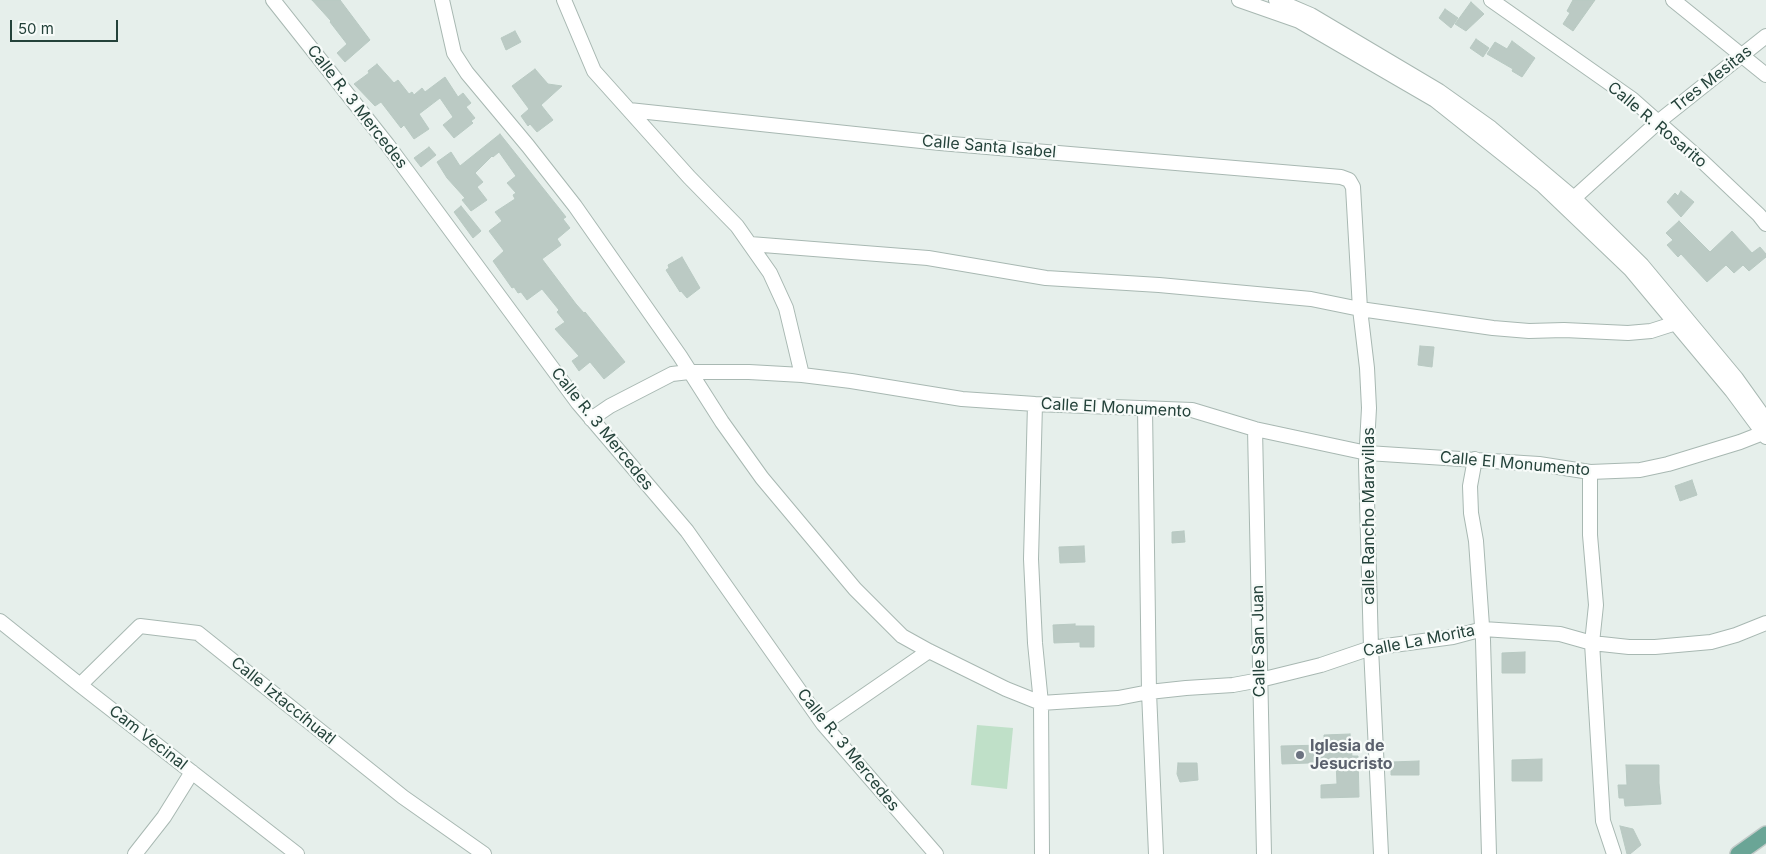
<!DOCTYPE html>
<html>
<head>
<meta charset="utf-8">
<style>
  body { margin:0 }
  #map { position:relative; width:1766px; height:854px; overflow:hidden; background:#e6efeb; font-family:Inter,sans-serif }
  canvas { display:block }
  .scale { position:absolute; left:10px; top:20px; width:108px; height:22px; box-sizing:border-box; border:2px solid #24423a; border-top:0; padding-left:6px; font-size:15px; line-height:18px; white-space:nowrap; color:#24423a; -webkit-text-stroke:4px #f7fbf9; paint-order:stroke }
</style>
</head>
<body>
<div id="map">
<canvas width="1766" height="854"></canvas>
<div class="scale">50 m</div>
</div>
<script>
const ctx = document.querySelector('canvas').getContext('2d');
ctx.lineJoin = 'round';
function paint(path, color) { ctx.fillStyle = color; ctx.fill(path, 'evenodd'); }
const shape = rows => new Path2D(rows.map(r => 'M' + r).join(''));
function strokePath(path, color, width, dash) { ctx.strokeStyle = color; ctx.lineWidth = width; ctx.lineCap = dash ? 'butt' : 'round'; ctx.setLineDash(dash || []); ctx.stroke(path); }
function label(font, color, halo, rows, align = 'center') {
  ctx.font = font + ' Inter,sans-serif'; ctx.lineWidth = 4.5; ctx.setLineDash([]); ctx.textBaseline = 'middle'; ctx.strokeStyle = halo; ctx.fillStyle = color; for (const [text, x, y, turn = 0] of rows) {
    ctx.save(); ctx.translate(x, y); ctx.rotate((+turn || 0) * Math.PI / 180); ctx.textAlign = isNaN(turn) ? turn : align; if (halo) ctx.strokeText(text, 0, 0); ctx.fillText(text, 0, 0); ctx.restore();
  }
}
paint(shape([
  [977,725,1013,728,1007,789,971,785]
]), '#bfe0c8');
const building = shape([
  [312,0,340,0,370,40,345,62,337,53,347,44,330,22,331,21,312,0],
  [1573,0,1595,0,1573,31,1563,24,1570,13,1567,11,1573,0],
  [1471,2,1484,14,1466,31,1455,24,1471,2],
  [1445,9,1458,18,1451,28,1439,18,1445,9],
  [515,31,521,42,506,50,501,38,515,31],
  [1476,39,1489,48,1483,57,1470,48,1476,39],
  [1512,41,1535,58,1522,77,1512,71,1513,69,1487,54,1495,42,1507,49,1512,41],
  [377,64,394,83,398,80,409,94,412,92,414,95,422,88,425,92,445,77,458,97,463,93,471,103,466,107,475,118,471,121,473,123,454,138,443,125,453,117,440,98,419,114,429,129,414,139,404,125,401,128,381,102,375,106,354,84,369,73,368,71,377,64],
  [535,69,548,84,562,86,541,105,553,120,537,132,530,124,528,126,521,116,529,109,512,86,535,69],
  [500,134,566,217,563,219,570,228,557,239,561,245,542,259,576,304,584,313,585,312,625,362,604,379,590,362,579,371,572,361,579,356,555,329,565,322,557,312,559,310,542,289,527,300,521,292,518,293,514,287,512,288,493,261,504,251,489,231,502,221,495,212,515,199,513,195,516,193,507,183,516,176,499,152,493,157,492,156,475,173,483,182,477,187,487,200,471,211,462,200,465,198,447,178,437,162,451,152,460,166,500,134],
  [429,147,436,155,421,167,414,158,429,147],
  [1681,191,1694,202,1681,217,1667,202,1675,193,1678,196,1681,191],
  [461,206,481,231,473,238,454,212,461,206],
  [1679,221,1710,252,1732,231,1752,253,1760,247,1766,254,1766,257,1749,271,1743,265,1734,273,1726,265,1707,282,1681,254,1678,257,1667,245,1673,240,1666,233,1679,221],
  [682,257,700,288,687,298,681,291,680,292,666,270,669,268,668,265,682,257],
  [1420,346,1434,347,1432,367,1418,365,1420,346],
  [1692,480,1697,495,1680,501,1675,486,1692,480],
  [1184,531,1185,542,1172,543,1172,532,1184,531],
  [1084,546,1085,562,1060,563,1059,547,1084,546],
  [1075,624,1075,626,1094,626,1094,647,1080,647,1080,642,1054,643,1053,625,1075,624],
  [1525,652,1525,673,1502,673,1502,653,1525,652],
  [1350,734,1352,756,1358,756,1359,797,1321,798,1321,785,1337,784,1336,762,1282,764,1281,746,1324,745,1324,735,1350,734],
  [1542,759,1542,781,1512,781,1512,760,1542,759],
  [1419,761,1419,775,1391,775,1391,762,1419,761],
  [1178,763,1197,763,1198,780,1180,782,1177,774,1178,763],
  [1626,765,1659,765,1659,783,1661,804,1625,806,1624,798,1619,798,1618,785,1627,785,1626,765],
  [1620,826,1633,829,1641,845,1630,854,1627,854,1620,826]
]);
paint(building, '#bbcac4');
strokePath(building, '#b8c9c2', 1);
const minor = shape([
  [273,0,387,144,578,403,687,531,823,724,936,854],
  [442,0,454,53,467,73,528,146,575,206,680,356,722,422,762,478,855,589,902,636,929,651,1006,689,1041,703,1118,698,1149,692,1186,688,1233,685,1260,680,1321,665,1371,648,1453,637,1483,629,1560,634,1592,643,1629,647,1655,647,1711,642,1736,635,1766,623],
  [564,0,594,71,689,177,737,226,770,273,786,308,802,375],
  [1239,0,1299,21,1435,100,1542,185,1631,270,1732,391,1766,437],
  [1276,0,1311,15,1439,91,1491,128,1574,198,1642,265,1736,378,1766,420],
  [1491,0,1632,99,1702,161,1759,215,1766,224],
  [1673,0,1766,75],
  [629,110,940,143,1341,177,1349,180,1353,187,1360,309,1367,368,1369,408,1366,463,1371,648,1381,854],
  [1574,198,1658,122,1766,36],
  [750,244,928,258,1046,278,1159,285,1311,299,1360,309,1493,328,1529,331,1564,330,1628,333,1651,331,1676,323],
  [1035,404,1031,559,1035,643,1041,703,1042,854],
  [1145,408,1149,692,1156,854],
  [591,419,610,406,672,374,689,372,749,372,802,375,851,381,962,399,1035,404,1192,410,1255,429,1367,453,1539,464,1590,472,1640,470,1668,464,1740,442,1763,433],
  [1255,429,1264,854],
  [1475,459,1470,486,1471,513,1476,541,1483,640,1489,854],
  [1590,472,1590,535,1596,605,1592,643,1603,821,1614,854],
  [0,621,80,685,297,854],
  [80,685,140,626,198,633,403,797,484,854],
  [823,724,929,651],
  [135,854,164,817,192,772]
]);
const major = shape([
  [1738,854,1766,834]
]);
strokePath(minor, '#a8b8b2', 16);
strokePath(major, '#c2cac8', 18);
strokePath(minor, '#fff', 14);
strokePath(major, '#6aa596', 15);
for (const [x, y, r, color] of [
  [1300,755,5,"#6b7280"]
]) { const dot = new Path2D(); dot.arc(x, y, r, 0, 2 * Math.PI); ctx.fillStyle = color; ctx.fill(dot); strokePath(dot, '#f7fbf9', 2); }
label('16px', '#24423a', '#f7fbf9', [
  ["Tres Mesitas",1712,79,-38],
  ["Calle R. 3 Mercedes",357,107,52],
  ["Calle R. Rosarito",1657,125,40],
  ["Calle Santa Isabel",989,147,5],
  ["Calle El Monumento",1116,408,3],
  ["Calle R. 3 Mercedes",602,429,51],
  ["Calle El Monumento",1515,464,5],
  ["calle Rancho Maravillas",1369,516,-90],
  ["Calle San Juan",1259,641,-91],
  ["Calle La Morita",1419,641,-11],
  ["Calle Iztaccíhuatl",283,701,39],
  ["Cam Vecinal",148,738,38],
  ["Calle R. 3 Mercedes",848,750,51]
]);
label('bold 16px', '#5b616d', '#f7fbf9', [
  ["Iglesia de",1310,746],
  ["Jesucristo",1310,764]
], 'left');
</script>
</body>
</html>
